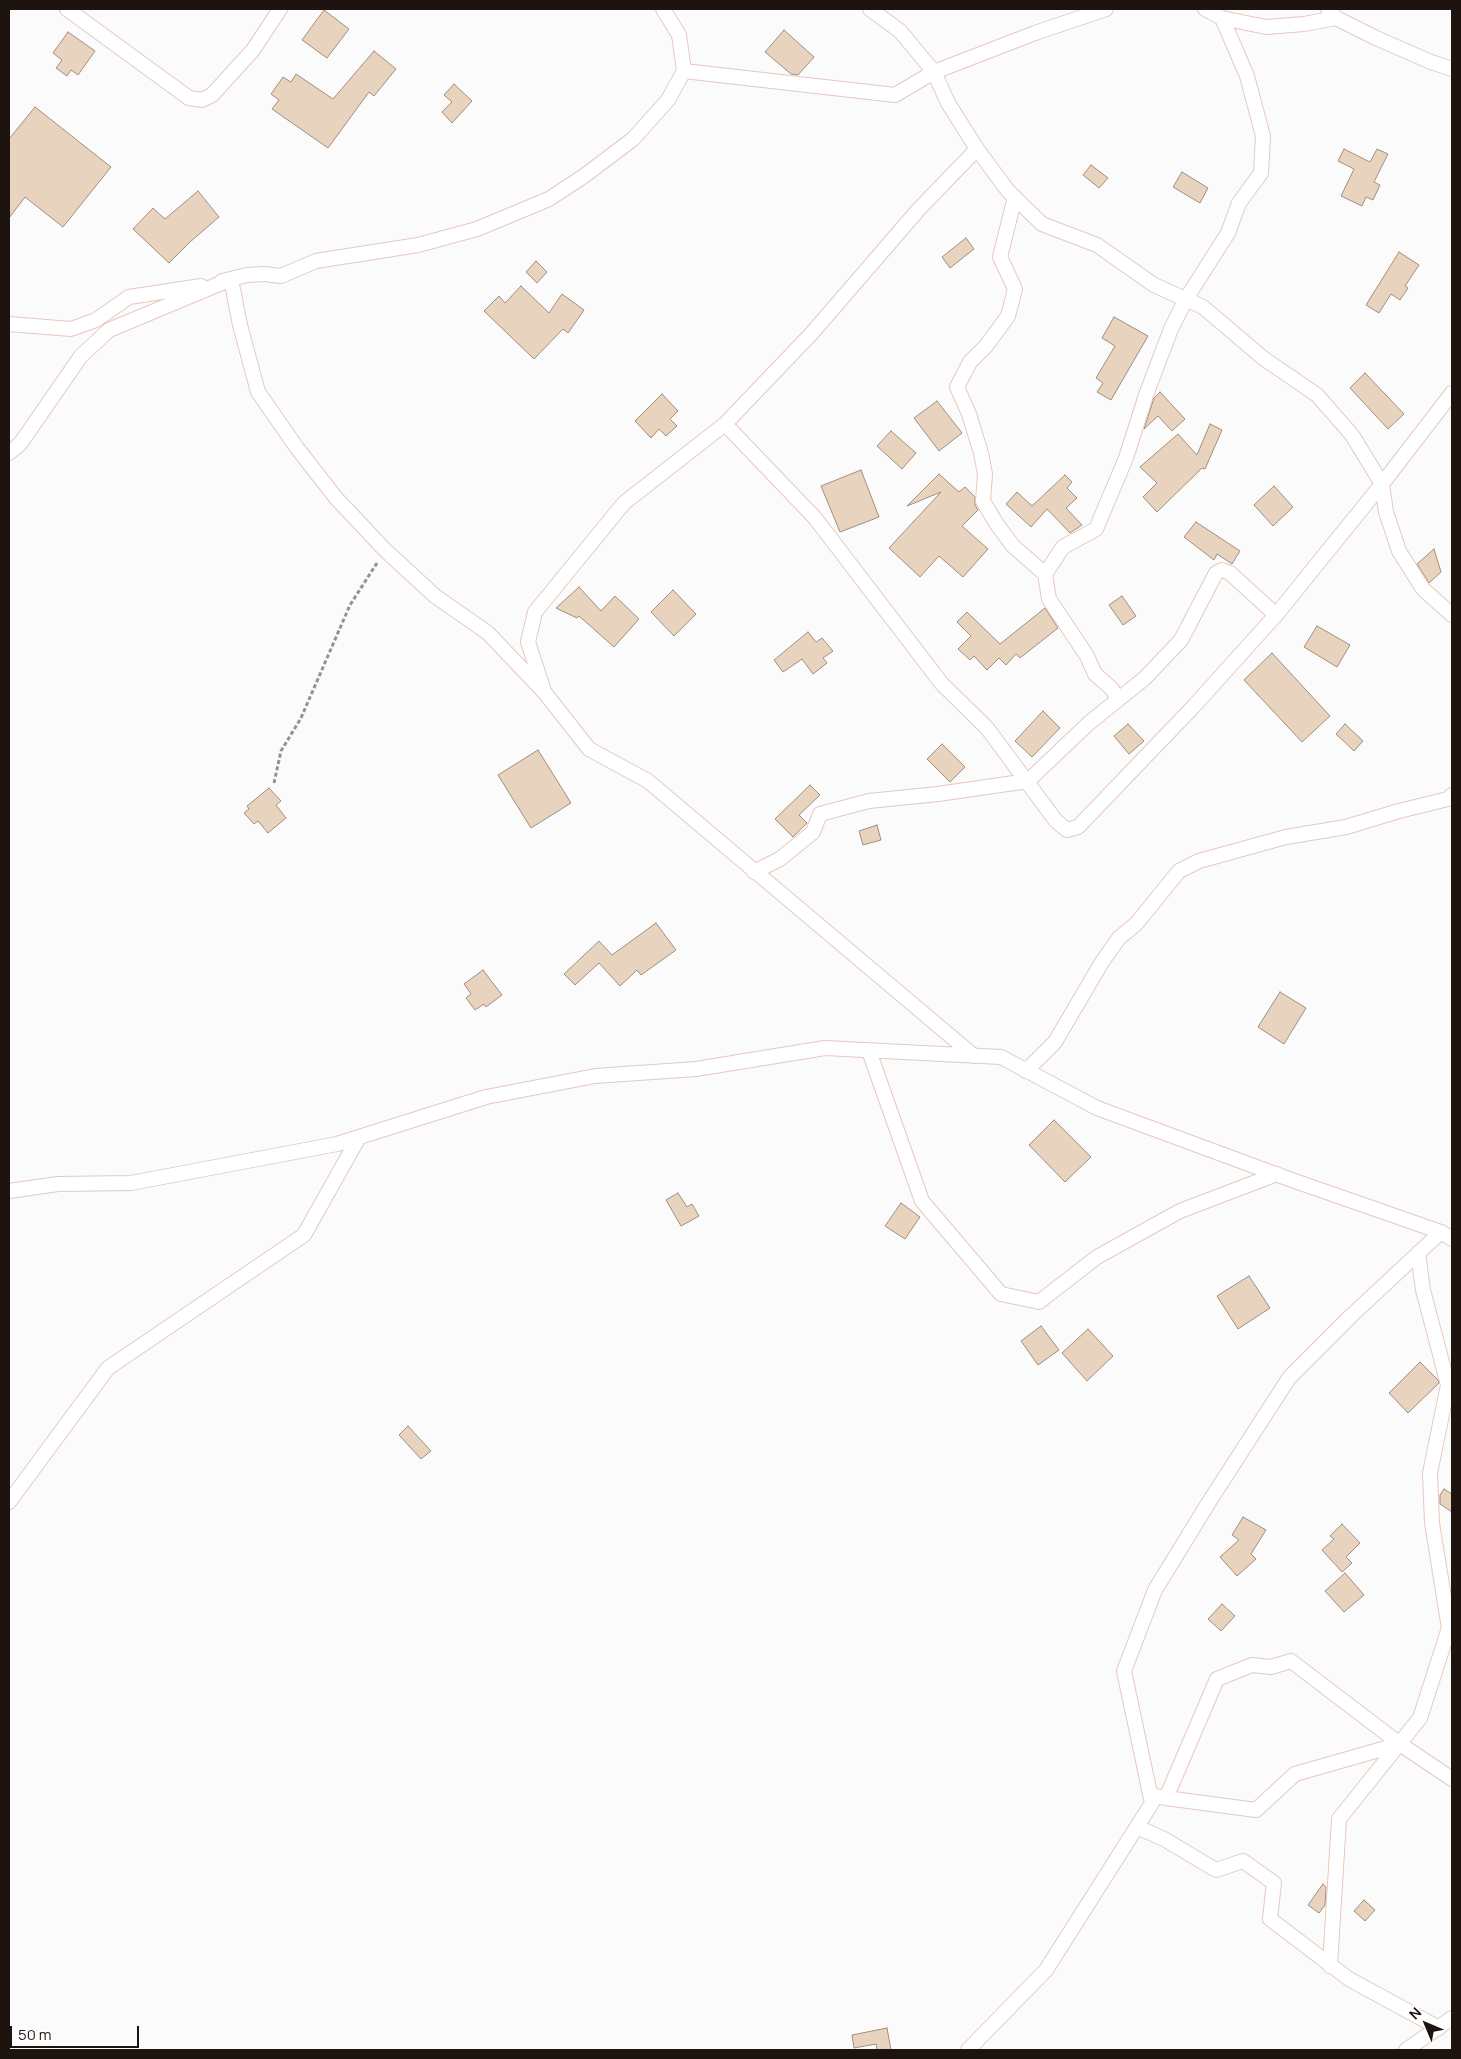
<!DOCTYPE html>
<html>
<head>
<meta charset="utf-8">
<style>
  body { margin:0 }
  #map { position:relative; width:1461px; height:2059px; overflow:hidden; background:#fbfbfb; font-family:Manrope,sans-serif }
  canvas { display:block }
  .frame { position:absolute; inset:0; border:10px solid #1d1410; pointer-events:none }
  .north { position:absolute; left:1401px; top:1999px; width:50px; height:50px; -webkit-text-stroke:4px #fff; paint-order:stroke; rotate:315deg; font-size:14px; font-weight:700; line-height:20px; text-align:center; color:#1d1410 }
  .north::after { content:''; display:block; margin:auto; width:18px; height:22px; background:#1d1410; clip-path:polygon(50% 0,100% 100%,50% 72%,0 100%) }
  .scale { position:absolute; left:10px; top:2026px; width:129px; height:22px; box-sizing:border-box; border:2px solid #1d1410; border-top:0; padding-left:6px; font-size:15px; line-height:18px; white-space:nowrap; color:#1d1410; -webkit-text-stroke:4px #fff; paint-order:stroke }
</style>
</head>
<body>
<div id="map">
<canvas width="1461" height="2059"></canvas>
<div class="frame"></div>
<div class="north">N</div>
<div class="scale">50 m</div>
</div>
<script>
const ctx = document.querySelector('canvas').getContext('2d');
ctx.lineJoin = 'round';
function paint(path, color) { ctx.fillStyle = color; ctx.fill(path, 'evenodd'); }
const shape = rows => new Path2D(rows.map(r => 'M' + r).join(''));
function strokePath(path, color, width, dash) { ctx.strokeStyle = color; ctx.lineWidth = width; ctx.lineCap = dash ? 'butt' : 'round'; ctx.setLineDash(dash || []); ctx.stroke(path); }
const building = shape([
  [324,10,349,29,327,58,302,40,324,10],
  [784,30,814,57,798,75,791,74,765,52,784,30],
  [68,32,95,51,78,75,71,70,67,76,56,68,62,60,53,53,68,32],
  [374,51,396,69,374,96,369,92,328,148,272,109,279,100,271,94,283,77,291,82,296,74,333,99,374,51],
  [454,84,472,101,452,123,442,112,452,102,444,95,454,84],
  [35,107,111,167,63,227,25,197,9,218,9,139,35,107],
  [1344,149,1370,162,1377,149,1388,154,1374,182,1380,185,1373,200,1366,197,1362,206,1341,196,1354,169,1338,161,1344,149],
  [1091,165,1108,178,1099,188,1083,175,1091,165],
  [1182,172,1208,188,1200,203,1173,187,1182,172],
  [198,191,219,217,190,242,169,263,133,229,153,208,165,219,198,191],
  [966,238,974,249,950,268,942,257,966,238],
  [1399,252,1419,265,1405,286,1408,288,1400,300,1391,294,1379,313,1366,305,1399,252],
  [536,261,547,272,537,283,526,272,536,261],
  [521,286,549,313,562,294,584,310,568,333,563,329,534,359,484,311,499,296,505,303,521,286],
  [1114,317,1148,336,1111,400,1097,392,1103,383,1096,378,1115,346,1102,338,1114,317],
  [1365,373,1404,414,1388,429,1350,388,1365,373],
  [1160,392,1185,419,1172,431,1158,416,1144,429,1154,398,1160,392],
  [662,394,678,411,670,419,677,426,666,436,659,429,651,438,635,421,662,394],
  [937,401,962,433,939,451,914,418,937,401],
  [1210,424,1222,430,1205,469,1202,468,1157,512,1143,497,1157,483,1140,467,1178,434,1197,455,1210,424],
  [891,431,916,453,902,469,877,446,891,431],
  [861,470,879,517,840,532,821,486,861,470],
  [939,474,959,492,965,487,975,497,975,505,978,510,962,526,988,549,963,577,939,556,920,577,889,548,941,492,907,506,939,474],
  [1065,475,1072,482,1067,488,1077,498,1066,508,1082,525,1070,533,1047,509,1031,527,1006,504,1017,492,1032,506,1065,475],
  [1274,486,1293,507,1273,526,1254,505,1274,486],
  [1196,522,1240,551,1232,564,1217,554,1214,560,1184,537,1196,522],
  [1434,549,1441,572,1429,583,1417,564,1434,549],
  [579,587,601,611,615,596,639,619,614,647,579,616,577,618,556,608,579,587],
  [673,590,696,614,674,636,651,612,673,590],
  [1122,596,1136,616,1123,625,1109,605,1122,596],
  [1045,608,1058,628,1020,658,1016,654,1006,665,999,658,987,670,974,656,970,660,958,649,971,636,957,622,967,612,1000,644,1045,608],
  [1317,626,1350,645,1337,667,1304,647,1317,626],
  [808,632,816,642,822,638,833,651,823,658,827,663,813,674,802,659,783,672,774,660,808,632],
  [1272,653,1330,716,1302,742,1244,680,1272,653],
  [1043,711,1060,728,1032,757,1015,741,1043,711],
  [1128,724,1144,741,1129,754,1114,736,1128,724],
  [1345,724,1363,741,1354,751,1336,734,1345,724],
  [942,744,965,767,950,782,927,759,942,744],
  [538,750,571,803,531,828,498,775,538,750],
  [810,785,820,795,799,815,807,823,793,837,775,819,810,785],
  [269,788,281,801,276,805,286,818,268,833,258,821,254,824,244,813,249,809,247,806,269,788],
  [877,825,881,840,863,845,859,831,877,825],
  [656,923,676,950,641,975,637,970,620,986,599,963,575,985,564,974,599,941,612,955,656,923],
  [483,970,502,995,486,1007,484,1004,475,1010,466,998,471,994,464,984,483,970],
  [1280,992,1306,1008,1284,1044,1258,1027,1280,992],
  [1054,1120,1091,1157,1065,1182,1029,1145,1054,1120],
  [678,1193,687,1207,692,1204,699,1216,681,1226,666,1200,678,1193],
  [901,1203,920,1217,905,1239,885,1226,901,1203],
  [1249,1276,1270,1308,1238,1329,1217,1296,1249,1276],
  [1041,1326,1059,1350,1038,1365,1021,1341,1041,1326],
  [1088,1329,1113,1356,1087,1381,1062,1353,1088,1329],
  [1420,1362,1438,1380,1439,1383,1408,1413,1389,1393,1420,1362],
  [408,1426,431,1451,421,1459,399,1435,408,1426],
  [1444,1489,1452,1494,1452,1512,1440,1504,1440,1495,1444,1489],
  [1243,1517,1266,1530,1251,1554,1256,1559,1237,1576,1220,1557,1239,1540,1232,1535,1243,1517],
  [1342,1524,1360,1543,1346,1557,1352,1563,1342,1572,1322,1550,1334,1539,1330,1536,1342,1524],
  [1345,1573,1364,1595,1344,1612,1325,1591,1345,1573],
  [1222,1604,1235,1616,1221,1631,1208,1619,1222,1604],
  [1323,1884,1326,1887,1325,1905,1319,1913,1308,1905,1323,1884],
  [1364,1900,1375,1910,1365,1921,1354,1911,1364,1900],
  [887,2028,891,2050,877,2050,876,2044,854,2048,852,2035,887,2028]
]);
paint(building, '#e8d3bf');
strokePath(building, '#a18e7c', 1);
const minor = shape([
  [67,9,189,98,202,100,212,95,253,50,280,9],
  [663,9,679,35,684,71,895,95,934,72,948,103,977,149,1008,191,1042,224,1097,245,1154,285,1203,307,1263,358,1317,395,1352,435,1382,484,1386,512,1399,551,1423,589,1452,615],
  [870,9,900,31,934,72,1035,33,1106,9],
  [1328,9,1336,18,1376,38,1431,62,1452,69],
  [1222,18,1266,27,1304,24,1336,18],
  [1015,197,1000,257,1015,289,1008,316,986,346,970,362,957,387,969,414,981,453,985,474,983,501,996,523,1013,546,1045,574,1049,599,1087,656,1095,674,1112,689,1118,700],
  [222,281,247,275,264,274,281,276,316,261,418,245,477,229,549,199,584,176,633,139,668,100,684,71],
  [9,324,71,329,96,320,129,297,201,286],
  [725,424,815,518,942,684,987,728,1056,821,1067,830,1078,827,1194,706,1276,615,1382,484,1452,393],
  [9,453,20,444,81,356,109,330,231,279,240,325,258,392,297,448,336,498,385,550,435,596,488,633,545,693,589,749,648,781,974,1056],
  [1045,574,1063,547,1096,529,1126,458,1146,395,1171,329,1186,299,1228,233,1239,203,1261,173,1263,136,1247,76,1222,18,1205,9],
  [543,688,528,642,535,612,624,503,725,424,812,333,919,209,977,149],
  [754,872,780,859,813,832,820,814,869,801,938,794,1028,781,1089,723,1145,678,1181,640,1216,573,1222,570,1230,573,1276,615],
  [869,1051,922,1201,1001,1294,1039,1302,1097,1257,1180,1211,1277,1174],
  [1026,1071,1055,1042,1102,962,1119,938,1136,924,1179,871,1199,861,1286,837,1346,827,1399,811,1448,799,1452,795],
  [9,1191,58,1184,131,1183,337,1144,486,1097,595,1076,696,1069,825,1048,1001,1057,1097,1108,1289,1179,1441,1232,1452,1239],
  [1418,1253,1423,1290,1448,1385,1430,1473,1432,1523,1449,1628],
  [9,1502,108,1368,304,1235,359,1137],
  [1150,1795,1166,1798,1217,1679,1252,1665,1271,1667,1291,1661,1400,1744,1452,1779],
  [1166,1798,1256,1810,1295,1774,1400,1744],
  [1137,1827,1164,1839,1216,1870,1243,1861,1274,1883,1270,1919,1349,1979,1439,2028],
  [1330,1966,1339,1819,1420,1718,1449,1628,1452,1630],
  [968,2050,1046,1970,1152,1803,1124,1671,1155,1590,1209,1502,1289,1378,1352,1315,1441,1232],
  [1406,2050,1452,2018]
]);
strokePath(minor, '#e5c9be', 16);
strokePath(shape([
  [274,783,281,751,301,718,350,605,377,563]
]), '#969290', 3, [4, 2.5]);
strokePath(minor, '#fff', 14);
</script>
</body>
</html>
